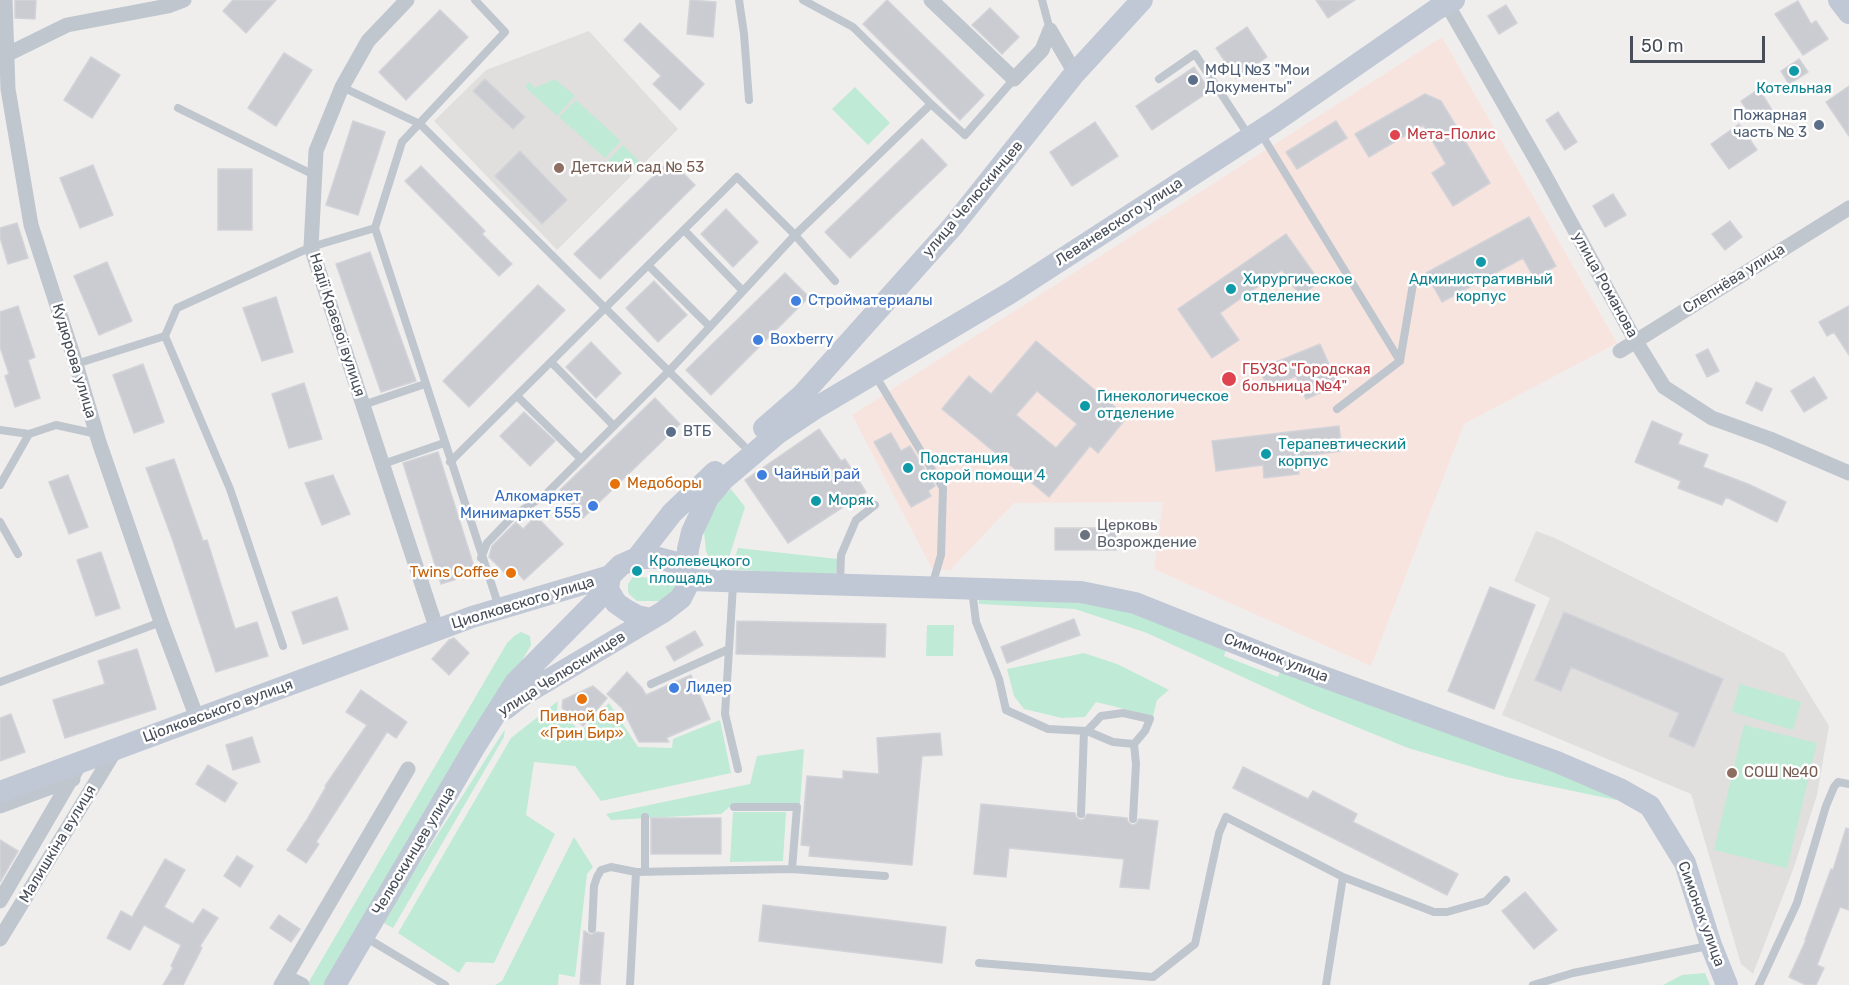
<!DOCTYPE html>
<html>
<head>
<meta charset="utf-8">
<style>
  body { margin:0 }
  #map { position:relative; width:1849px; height:985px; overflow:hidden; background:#f0eeed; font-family:Rubik,sans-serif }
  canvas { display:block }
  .scale { position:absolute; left:1630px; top:36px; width:135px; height:27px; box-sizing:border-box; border:3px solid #474e59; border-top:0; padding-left:8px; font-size:18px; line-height:21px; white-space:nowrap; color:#474e59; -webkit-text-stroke:4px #fff; paint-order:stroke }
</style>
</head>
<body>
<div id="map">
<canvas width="1849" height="985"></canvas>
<div class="scale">50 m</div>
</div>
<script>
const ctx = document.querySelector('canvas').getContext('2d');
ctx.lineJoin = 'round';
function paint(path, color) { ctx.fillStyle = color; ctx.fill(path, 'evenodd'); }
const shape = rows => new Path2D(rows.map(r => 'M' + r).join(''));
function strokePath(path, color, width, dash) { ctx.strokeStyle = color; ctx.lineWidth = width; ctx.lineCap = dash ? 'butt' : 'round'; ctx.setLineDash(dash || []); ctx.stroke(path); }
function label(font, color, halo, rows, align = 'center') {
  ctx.font = font + ' Rubik,sans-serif'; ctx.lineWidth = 5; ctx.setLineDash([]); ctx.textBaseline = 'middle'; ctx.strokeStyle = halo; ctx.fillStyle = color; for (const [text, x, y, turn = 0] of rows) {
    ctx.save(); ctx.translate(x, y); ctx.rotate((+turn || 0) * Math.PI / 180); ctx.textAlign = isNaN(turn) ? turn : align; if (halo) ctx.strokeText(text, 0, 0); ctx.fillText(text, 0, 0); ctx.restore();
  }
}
paint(shape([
  [589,31,678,129,557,250,434,121,486,70],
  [1536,531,1555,538,1784,653,1829,726,1817,795,1794,867,1753,974,1741,964,1691,794,1502,715,1550,598,1514,581]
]), '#e1dfde');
paint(shape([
  [1442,37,1617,343,1464,424,1371,666,1154,569,1163,502,1014,503,950,570,932,569,852,415]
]), '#f8e4df');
paint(shape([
  [555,79,575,96,557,116,525,87,529,82,535,88],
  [855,87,890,123,868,145,832,109],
  [576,100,621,141,605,158,559,117],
  [623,145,639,161,625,175,608,160],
  [731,489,745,507,725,570,719,568,710,561,706,551,704,532,707,521,721,498],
  [738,548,838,559,835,578,731,569],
  [633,577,667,578,673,584,674,590,666,601,637,601,629,594,628,590,628,584],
  [978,593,1080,596,1228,643,1224,656,1278,677,1282,666,1621,794,1616,800,1506,777,1408,748,1310,708,1147,633,1075,609,979,604],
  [927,625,954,625,953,656,926,656],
  [521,632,530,636,531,645,527,652,327,985,307,985,507,643,514,636],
  [1084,653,1117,664,1169,690,1157,700,1153,716,1096,702,1085,717,1062,718,1024,709,1014,696,1007,669],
  [1740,684,1801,702,1793,730,1732,712],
  [558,701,557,711,581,731,609,703,638,747,672,748,673,739,720,720,731,773,601,801,575,766,534,762,526,815,555,834,494,963,466,962,459,973,398,933,511,738],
  [1744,725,1817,743,1787,868,1714,850],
  [505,729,504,737,393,928,382,922],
  [804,749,800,804,733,804,721,814,611,820,606,814,750,784,757,756],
  [733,812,786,812,783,861,730,862],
  [574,837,593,867,587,874,575,977,559,974,558,985,495,985,502,981],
  [1705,973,1710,985,1663,985,1682,975]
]), '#bfead5');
const building = shape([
  [15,0,36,0,35,19,15,18,15,0],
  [233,0,276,0,246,33,223,11,233,0],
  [690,0,716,2,713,37,687,34,690,0],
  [887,0,984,95,960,120,863,24,887,0],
  [1316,0,1355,0,1328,18,1316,0],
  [1798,1,1811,24,1816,21,1828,39,1803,55,1775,14,1798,1],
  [1506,5,1517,23,1499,34,1488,16,1506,5],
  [990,8,1019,37,1002,54,972,25,990,8],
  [440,10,468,37,406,100,379,72,440,10],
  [640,23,704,84,680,110,653,84,661,76,624,40,640,23],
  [1247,27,1267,57,1236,78,1216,48,1247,27],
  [284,53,312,70,276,126,248,108,284,53],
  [91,57,120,75,92,118,64,100,91,57],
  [1799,59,1808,72,1789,84,1781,71,1799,59],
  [1194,67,1210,91,1152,130,1136,106,1194,67],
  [485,79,525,117,513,129,473,91,485,79],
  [1849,86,1849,136,1826,102,1849,86],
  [1759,89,1772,110,1754,121,1741,101,1759,89],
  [1425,94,1441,101,1490,183,1453,206,1432,173,1446,164,1423,125,1369,157,1355,134,1425,94],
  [1558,112,1577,142,1565,150,1546,120,1558,112],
  [353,121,385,132,358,215,326,205,353,121],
  [1336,121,1347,138,1297,169,1286,152,1336,121],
  [1095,122,1118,156,1072,186,1050,152,1095,122],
  [1739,124,1757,150,1729,169,1711,144,1739,124],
  [922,139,947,165,850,258,825,232,922,139],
  [520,151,567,200,542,224,495,176,520,151],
  [670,160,695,185,600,279,574,254,670,160],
  [93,165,113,215,80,228,60,178,93,165],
  [421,166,485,231,482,234,512,264,499,276,405,181,421,166],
  [218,169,252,169,252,230,218,230,218,169],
  [1613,194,1626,215,1605,227,1593,206,1613,194],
  [726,209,758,242,733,267,701,234,726,209],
  [1529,217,1556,266,1534,278,1523,258,1442,302,1426,273,1529,217],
  [1730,221,1742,237,1725,250,1712,234,1730,221],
  [17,223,28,258,8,264,0,237,0,228,17,223],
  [1286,234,1320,282,1300,296,1282,270,1220,313,1239,340,1212,358,1178,309,1286,234],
  [370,252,416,381,381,392,336,264,370,252],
  [107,262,132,321,99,335,74,276,107,262],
  [785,273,809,297,711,395,686,370,785,273],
  [654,281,687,315,658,342,626,308,654,281],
  [538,285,565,310,469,407,443,381,538,285],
  [276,297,293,352,262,361,243,308,276,297],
  [18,306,35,357,28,360,40,398,15,407,5,376,9,374,0,347,0,312,18,306],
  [1849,306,1849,355,1834,332,1827,336,1819,322,1849,306],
  [1036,341,1127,417,1098,453,1090,446,1049,497,942,409,969,376,991,394,1036,341],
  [1037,391,1077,424,1056,448,1016,415,1037,391],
  [591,342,621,373,596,398,566,367,591,342],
  [1320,344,1338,385,1306,399,1296,376,1268,388,1259,369,1320,344],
  [1708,349,1719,371,1707,377,1696,355,1708,349],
  [143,364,164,422,134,433,113,375,143,364],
  [1814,377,1827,398,1804,412,1791,391,1814,377],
  [1756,382,1772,389,1762,411,1746,403,1756,382],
  [304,383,322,439,289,448,272,394,304,383],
  [655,398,680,424,583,518,558,492,655,398],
  [524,412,555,441,530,466,500,436,524,412],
  [1652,421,1682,434,1678,444,1708,455,1703,467,1748,484,1786,502,1777,522,1726,497,1722,505,1678,488,1681,481,1635,462,1652,421],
  [1339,426,1342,451,1296,457,1299,474,1264,478,1263,465,1216,471,1212,441,1339,426],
  [819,429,841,461,845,459,866,492,788,543,745,480,819,429],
  [891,433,901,451,910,446,935,486,928,491,931,496,911,507,874,442,891,433],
  [438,452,476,573,441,584,403,463,438,452],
  [174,459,203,541,207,540,235,629,257,622,268,656,216,672,173,541,146,468,174,459],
  [68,475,88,527,69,534,49,482,68,475],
  [333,475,350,514,322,525,305,483,333,475],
  [536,516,563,544,524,580,516,571,509,577,489,557,492,546,516,522,523,529,536,516],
  [1055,528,1116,528,1116,550,1055,550,1055,528],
  [101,552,120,608,96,616,77,560,101,552],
  [1490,587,1535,605,1494,709,1448,691,1490,587],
  [337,597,348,629,303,644,292,612,337,597],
  [1564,612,1723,679,1694,747,1669,736,1679,713,1571,667,1561,691,1535,680,1564,612],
  [1074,619,1080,635,1007,663,1001,647,1074,619],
  [737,621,886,624,885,657,736,654,737,621],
  [695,631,703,645,674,661,666,647,695,631],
  [454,638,469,653,449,675,432,659,449,640,454,638],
  [137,649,156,709,65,738,53,700,105,684,98,661,137,649],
  [627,672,642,688,646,695,691,675,710,719,666,738,669,742,639,742,622,708,607,694,627,672],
  [593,686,607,698,583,726,562,708,563,700,593,686],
  [361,690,407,722,396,738,387,732,316,842,319,844,306,863,287,850,308,818,326,787,325,786,367,725,346,712,361,690],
  [11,714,25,752,0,761,0,718,11,714],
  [940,733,942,755,922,756,912,865,809,856,810,846,801,845,807,776,843,779,843,771,879,774,877,738,940,733],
  [252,737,260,762,233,770,226,745,252,737],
  [208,765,237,783,225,802,196,784,208,765],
  [1243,767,1308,799,1313,791,1357,814,1353,822,1458,874,1447,895,1233,788,1243,767],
  [981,804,1075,813,1076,817,1080,820,1084,819,1087,814,1127,818,1128,822,1132,825,1136,824,1139,819,1158,821,1149,889,1120,887,1124,859,1009,848,1006,877,974,874,981,804],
  [651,818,721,818,721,854,651,854,651,818],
  [1846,828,1849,829,1849,910,1840,907,1817,965,1824,968,1816,985,1806,985,1789,977,1806,940,1805,940,1831,869,1833,870,1846,828],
  [0,840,18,851,0,882,0,840],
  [237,856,253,866,240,887,224,876,237,856],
  [165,859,185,870,164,907,193,924,203,909,218,918,200,946,202,948,183,985,163,985,173,968,171,966,181,945,144,925,130,950,107,938,121,911,132,917,165,859],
  [1525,892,1557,930,1534,949,1502,911,1525,892],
  [763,905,946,927,942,963,759,941,763,905],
  [279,915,300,929,291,942,270,928,279,915],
  [584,931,591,935,597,932,604,933,600,985,580,984,584,931]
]);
paint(building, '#caccd2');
strokePath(building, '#d2d3d8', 1.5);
strokePath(shape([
  [475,0,505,32,402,142,375,228,499,607],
  [739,0,744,34,749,100],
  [803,0,853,27,931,104],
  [1042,0,1050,30],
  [1159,79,1195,54,1249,136],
  [342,87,420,124,743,445],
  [178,108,314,175],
  [1260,132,1400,361],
  [684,230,743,291],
  [649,266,710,327],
  [165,336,230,489,283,646],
  [551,362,614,426],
  [76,364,165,336,177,308,311,247,375,228],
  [875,375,943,488,941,555,932,586],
  [517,396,581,459],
  [363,405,425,384],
  [1337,409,1400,361,1414,278],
  [0,430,29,434],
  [450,462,737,177,795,235,835,281],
  [383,464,444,443],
  [0,485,29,434,56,425,97,434],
  [0,522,18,554],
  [481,558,487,543,512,517,546,494,669,371,795,235,931,104,965,135,1014,79],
  [840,583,841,555,856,520,875,505],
  [733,585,725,714,738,769],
  [972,590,976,622,999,679,1006,710,1048,729,1087,731,1101,716,1123,713,1150,719,1145,731,1134,744,1113,742,1087,731],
  [0,682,161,622],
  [651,684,729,649],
  [1081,814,1084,731],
  [645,817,645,872],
  [1133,819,1136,764,1134,744],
  [792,869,885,876],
  [1343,877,1434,912,1447,912,1486,901,1506,880],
  [592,929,594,886,597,877,601,870,611,867,636,872],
  [365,937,445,985],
  [979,963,1153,977,1195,944,1219,833,1226,817,1343,877,1326,985],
  [630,985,636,872,792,869,797,807,734,807],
  [1533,985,1573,973,1708,946],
  [1759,985,1797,903,1826,806,1834,787,1838,782,1849,784]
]), '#bfc6ce', 8);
strokePath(shape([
  [5,0,8,89,31,225,76,364,99,442,161,622,197,718],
  [407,0,368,41,342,87,316,151,311,247,437,630],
  [931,0,1014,79,1042,50,1050,30,1075,73],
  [1447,4,1543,172,1635,340,1664,387,1712,418,1770,439,1849,473],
  [6,55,67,25,168,6,184,0],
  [1620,351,1849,208],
  [0,806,73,779],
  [0,901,81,762],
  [0,939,116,749],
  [286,977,302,985],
  [281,985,408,769]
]), '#bfc6ce', 15);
strokePath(shape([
  [1839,0,1849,13],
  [764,428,802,395,953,226,1075,73,1142,0],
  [637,558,672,513,715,472],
  [686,571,688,549,692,532,708,498,725,478,778,433,814,409,1010,293,1274,122,1437,9,1454,0],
  [690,580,1081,592,1135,603,1288,664,1557,762,1620,789,1650,806,1685,863,1711,945,1727,985],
  [505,709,523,695,663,612,681,598,690,580,686,571,673,562,658,558,637,558,621,565,610,576,608,589,616,603,626,610,637,616,651,619],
  [0,792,472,617,610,576],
  [335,985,474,748,515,683,608,589]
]), '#c1c8d5', 22);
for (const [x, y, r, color] of [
  [1794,71,6,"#0f9aa8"],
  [1193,80,6,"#5c6f8a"],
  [1819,125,6,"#5c6f8a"],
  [1395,135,6,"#e0444e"],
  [559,168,6,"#8d6e63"],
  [1481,262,6,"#0f9aa8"],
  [1231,289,6,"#0f9aa8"],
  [796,301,6,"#3f7fe0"],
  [758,340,6,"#3f7fe0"],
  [1229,379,8,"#e0444e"],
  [1085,406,6,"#0f9aa8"],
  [671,432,6,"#5c6f8a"],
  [1266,454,6,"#0f9aa8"],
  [908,468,6,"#0f9aa8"],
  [762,475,6,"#3f7fe0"],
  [615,484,6,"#e8710a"],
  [816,501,6,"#0f9aa8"],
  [593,506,6,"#3f7fe0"],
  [1085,535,6,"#6b7280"],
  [637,571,6,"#0f9aa8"],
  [511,573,6,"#e8710a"],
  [674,688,6,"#3f7fe0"],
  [582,699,6,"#e8710a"],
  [1732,773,6,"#8d6e63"]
]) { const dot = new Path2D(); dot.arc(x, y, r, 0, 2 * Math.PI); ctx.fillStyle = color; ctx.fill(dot); strokePath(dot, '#fff', 2); }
label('15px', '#4e5e75', '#fff', [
  ["МФЦ №3 \"Мои",1205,71],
  ["Документы\"",1205,88],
  ["Пожарная",1807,116,"right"],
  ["часть № 3",1807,133,"right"],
  ["ВТБ",683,432]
], 'left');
label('15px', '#0d838f', '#fff', [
  ["Котельная",1794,89,"center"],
  ["Хирургическое",1243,280],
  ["отделение",1243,297],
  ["Административный",1481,280,"center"],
  ["корпус",1481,297,"center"],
  ["Гинекологическое",1097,397],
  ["отделение",1097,414],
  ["Терапевтический",1278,445],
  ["корпус",1278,462],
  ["Подстанция",920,459],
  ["скорой помощи 4",920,476],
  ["Моряк",828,501],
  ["Кролевецкого",649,562],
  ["площадь",649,579]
], 'left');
label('15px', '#be3a42', '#fff', [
  ["Мета-Полис",1407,135],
  ["ГБУЗС \"Городская",1242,370],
  ["больница №4\"",1242,387]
], 'left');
label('15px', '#785e54', '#fff', [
  ["Детский сад № 53",571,168],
  ["СОШ №40",1744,773]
], 'left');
label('15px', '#474e59', '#fff', [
  ["улица Челюскинцев",973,199,-50],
  ["Леваневского улица",1119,222,-33],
  ["Слепнёва улица",1734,279,-32],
  ["улица Романова",1605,285,61],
  ["Надії Краєвої вулиця",337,325,72],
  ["Кудюрова улица",74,361,73],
  ["Циолковского улица",523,603,-17],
  ["Симонок улица",1276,658,21],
  ["улица Челюскинцев",562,674,-32],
  ["Ціолковського вулиця",218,711,-20],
  ["Малишкіна вулиця",58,844,-59],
  ["Челюскинцев улица",414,851,-59],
  ["Симонок улица",1701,914,70]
]);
label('15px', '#366cbe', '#fff', [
  ["Стройматериалы",808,301],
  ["Boxberry",770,340],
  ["Чайный рай",774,475],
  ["Алкомаркет",581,497,"right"],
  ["Минимаркет 555",581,514,"right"],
  ["Лидер",686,688]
], 'left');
label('15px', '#c56008', '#fff', [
  ["Медоборы",627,484],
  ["Twins Coffee",499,573,"right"],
  ["Пивной бар",582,717,"center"],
  ["«Грин Бир»",582,734,"center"]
], 'left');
label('15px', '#5b616d', '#fff', [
  ["Церковь",1097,526],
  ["Возрождение",1097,543]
], 'left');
</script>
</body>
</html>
